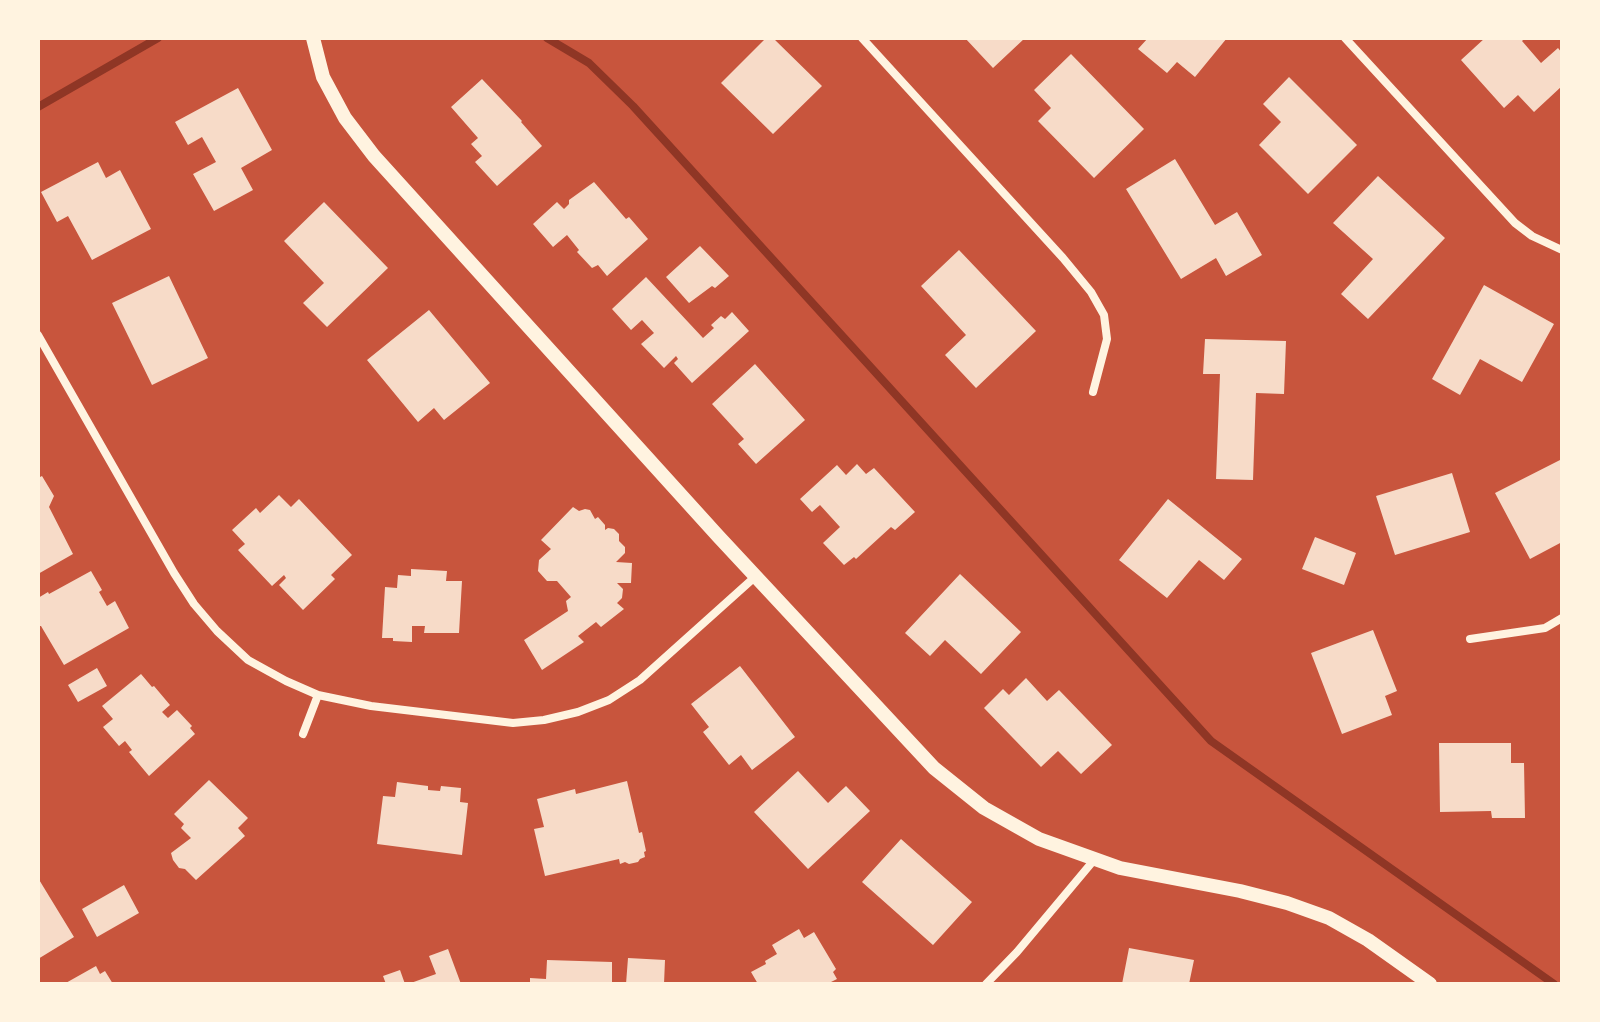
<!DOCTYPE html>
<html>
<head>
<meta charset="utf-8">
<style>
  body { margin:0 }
  #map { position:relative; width:1600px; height:1022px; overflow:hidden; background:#c8553d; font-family:"Fira Sans Condensed",sans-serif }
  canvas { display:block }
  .frame { position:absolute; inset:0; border:40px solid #fff3e0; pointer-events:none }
</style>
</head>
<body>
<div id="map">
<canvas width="1600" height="1022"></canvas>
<div class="frame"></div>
</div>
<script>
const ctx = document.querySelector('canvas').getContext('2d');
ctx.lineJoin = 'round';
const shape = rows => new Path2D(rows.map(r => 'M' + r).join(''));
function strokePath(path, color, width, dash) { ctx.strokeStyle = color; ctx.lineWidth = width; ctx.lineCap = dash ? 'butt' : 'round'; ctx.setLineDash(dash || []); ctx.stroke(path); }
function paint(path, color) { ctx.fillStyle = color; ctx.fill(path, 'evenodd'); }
strokePath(shape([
  [547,38,589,63,633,106,1211,741,1554,984],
  [38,107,158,38]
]), '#8f3625', 8);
paint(shape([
  [766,38,773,38,822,86,773,134,721,83],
  [965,38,1025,38,993,68],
  [1148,38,1227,38,1195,77,1177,62,1167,73,1138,49],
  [1485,38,1525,38,1522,41,1541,63,1558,48,1562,53,1562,86,1534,112,1518,95,1504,108,1461,60],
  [1071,54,1144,129,1094,178,1038,121,1051,108,1034,90],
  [1289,77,1357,145,1308,194,1259,145,1281,122,1263,104],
  [482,79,522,121,521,122,542,146,497,186,475,162,482,156,471,144,478,138,451,107],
  [238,88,272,150,241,168,253,190,214,211,193,174,216,162,202,137,188,145,175,122],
  [1175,159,1215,225,1237,212,1262,255,1226,276,1216,258,1181,279,1126,189],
  [98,162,106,178,120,170,151,229,92,260,68,216,57,222,41,192],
  [1378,176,1445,238,1368,319,1341,294,1373,259,1333,223],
  [594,182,626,219,629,217,648,239,607,276,598,265,592,268,577,252,579,250,567,235,553,247,533,224,557,202,564,209,569,204,569,200],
  [324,202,388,268,327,327,303,303,324,283,284,241],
  [700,246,729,276,715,288,712,286,689,303,666,277],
  [959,250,1036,331,976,388,945,355,966,335,921,286],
  [169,276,208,358,152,385,112,303],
  [646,277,703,338,714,328,711,325,721,316,725,319,732,312,749,331,692,383,674,363,678,359,676,356,664,368,641,344,654,333,642,320,631,330,612,309],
  [1484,285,1554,324,1522,382,1480,359,1460,395,1432,379],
  [429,310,490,383,444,420,434,408,418,422,367,360],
  [1205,339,1286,341,1284,394,1256,393,1253,480,1216,479,1220,374,1203,374],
  [755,364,805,420,756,464,738,444,744,439,712,404],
  [1562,459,1562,542,1530,559,1495,493],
  [857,464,866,474,874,468,915,512,895,530,891,527,856,559,854,557,844,565,823,543,840,527,820,505,812,512,800,499,837,465,846,475],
  [1452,473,1470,532,1395,555,1376,496],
  [42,476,54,496,49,507,73,554,38,574,38,478],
  [279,495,291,507,299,499,352,555,331,575,335,579,303,610,279,585,286,578,284,575,272,586,238,550,245,544,232,530,256,508,260,513],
  [1168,499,1242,559,1224,580,1199,560,1167,598,1119,560],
  [573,507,579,511,585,509,590,510,595,519,598,517,605,525,605,530,608,528,614,529,619,534,619,541,625,547,625,553,616,562,632,563,631,583,617,583,623,589,622,598,617,603,624,609,601,627,596,622,578,636,584,642,542,670,524,640,568,611,566,601,571,597,557,581,547,581,538,571,539,560,551,549,541,540],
  [1315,537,1356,553,1344,585,1302,569],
  [411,569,447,571,446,581,462,581,459,633,424,633,425,626,412,626,412,642,393,641,393,638,382,638,385,587,397,588,398,575,411,576],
  [91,571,102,590,99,592,107,606,115,601,129,628,64,665,41,626,38,626,38,598,48,592,49,594],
  [960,574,1021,632,981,674,945,640,930,656,905,633],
  [1373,630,1397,691,1385,696,1392,715,1342,734,1311,653],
  [740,666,795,737,752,770,741,755,729,765,703,732,709,727,691,704],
  [97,668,107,686,78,702,68,685],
  [141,674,152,687,154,686,170,705,162,712,168,718,177,710,192,726,190,728,195,734,149,776,129,752,132,750,125,741,119,746,103,727,113,719,102,706],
  [1026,678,1047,701,1059,690,1112,745,1081,774,1058,751,1041,767,984,708,1003,689,1009,695],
  [1439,743,1511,743,1511,763,1524,763,1525,818,1492,818,1491,811,1440,812],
  [798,771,828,803,846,786,870,811,808,869,754,812],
  [209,780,248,818,238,828,245,836,196,880,185,869,179,868,173,860,171,853,191,838,181,828,184,824,174,814],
  [627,781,639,833,642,832,646,851,644,852,645,857,640,859,638,862,629,864,625,862,620,864,619,859,545,876,534,829,544,827,537,799,575,789,576,794],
  [397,782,428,786,428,790,440,791,441,786,461,788,460,802,468,803,462,855,377,844,383,796,395,797],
  [901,839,972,902,933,945,862,882],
  [38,878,74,937,38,959],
  [124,885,139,913,97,937,82,909],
  [799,929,804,938,814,932,836,969,833,972,837,979,827,984,758,984,751,972,766,964,765,961,777,954,772,945],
  [1129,948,1194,960,1189,984,1122,984],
  [448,949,461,984,408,984,436,974,429,956],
  [628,958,665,960,664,984,626,984],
  [547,960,612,962,612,984,530,984,530,978,546,979],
  [96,966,100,974,105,971,113,984,64,984],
  [400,970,405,984,386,984,383,976]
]), '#f7dbc8');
strokePath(shape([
  [862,38,1063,258,1091,292,1104,315,1107,339,1093,392],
  [1345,38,1515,223,1532,236,1562,250],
  [38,335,174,573,194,604,217,631,248,660,286,681,318,695,371,706,513,723,544,720,578,712,609,700,640,680,756,576],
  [1470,639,1545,628,1562,618],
  [303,734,318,695],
  [986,984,1017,952,1094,860]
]), '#fff3e0', 8);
strokePath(shape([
  [313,38,323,77,345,118,374,156,718,536,934,768,984,808,1039,839,1120,868,1240,891,1287,903,1329,918,1368,940,1430,984]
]), '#fff3e0', 14);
</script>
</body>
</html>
